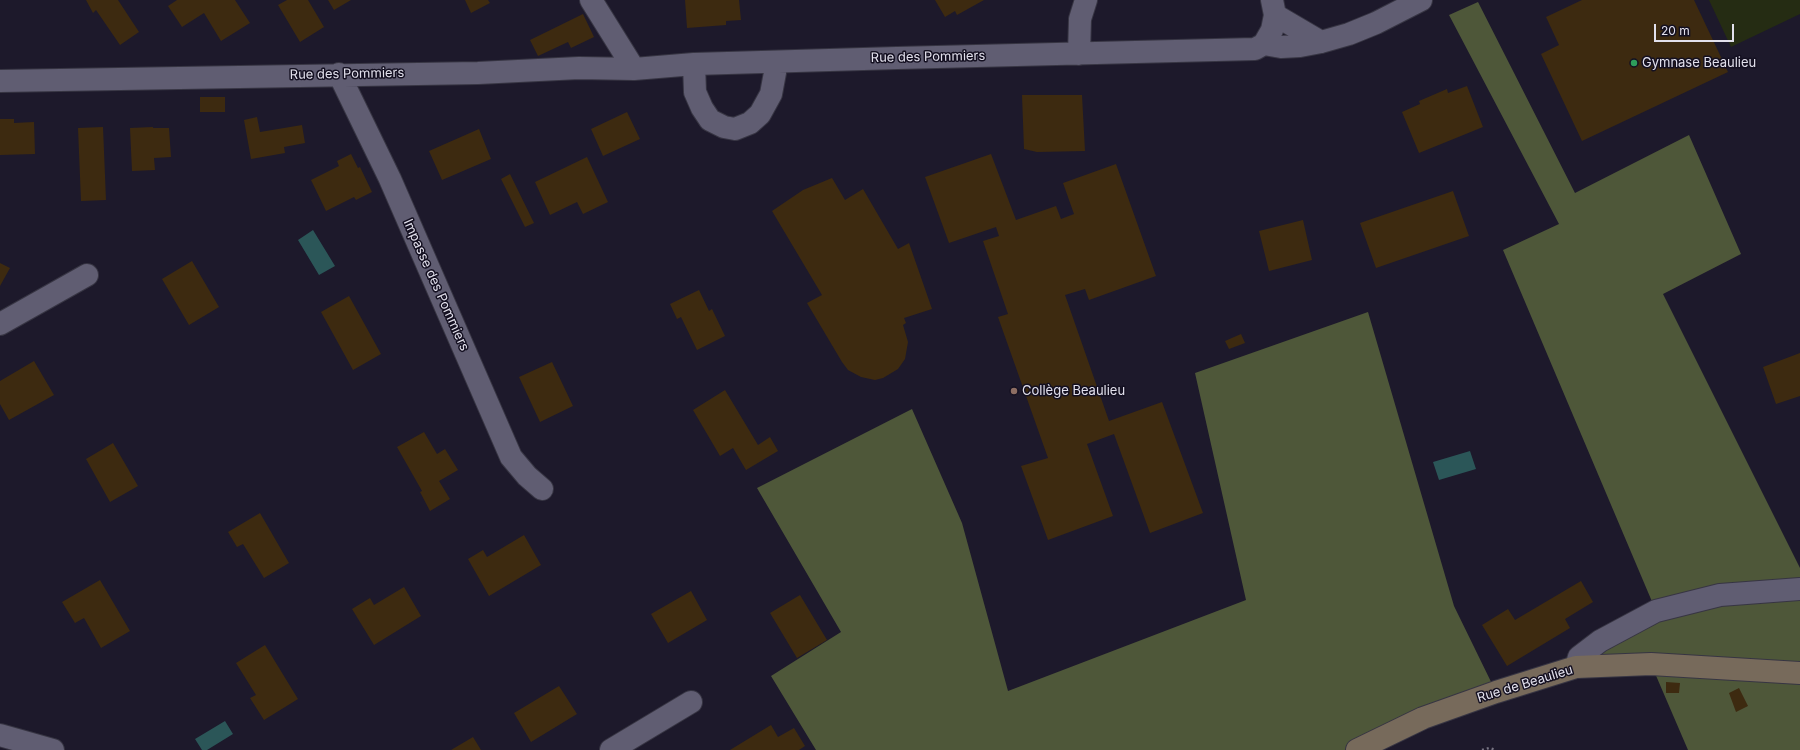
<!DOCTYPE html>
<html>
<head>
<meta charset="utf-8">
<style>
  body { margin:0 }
  #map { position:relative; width:1800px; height:750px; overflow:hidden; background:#1d192b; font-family:Inter,sans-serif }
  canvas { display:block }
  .scale { position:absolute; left:1654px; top:24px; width:80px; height:18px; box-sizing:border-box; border:2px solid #e2e0ec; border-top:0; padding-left:5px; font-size:12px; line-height:14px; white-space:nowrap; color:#e2e0ec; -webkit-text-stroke:3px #141021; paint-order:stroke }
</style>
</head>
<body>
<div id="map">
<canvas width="1800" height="750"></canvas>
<div class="scale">20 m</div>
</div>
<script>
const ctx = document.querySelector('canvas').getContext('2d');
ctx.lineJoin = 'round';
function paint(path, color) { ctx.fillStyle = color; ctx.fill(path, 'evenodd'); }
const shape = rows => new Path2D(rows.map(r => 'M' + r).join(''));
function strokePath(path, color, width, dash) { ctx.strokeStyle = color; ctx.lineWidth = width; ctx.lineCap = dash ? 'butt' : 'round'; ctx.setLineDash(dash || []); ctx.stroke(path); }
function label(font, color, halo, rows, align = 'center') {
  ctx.font = font + ' Inter,sans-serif'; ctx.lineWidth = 3; ctx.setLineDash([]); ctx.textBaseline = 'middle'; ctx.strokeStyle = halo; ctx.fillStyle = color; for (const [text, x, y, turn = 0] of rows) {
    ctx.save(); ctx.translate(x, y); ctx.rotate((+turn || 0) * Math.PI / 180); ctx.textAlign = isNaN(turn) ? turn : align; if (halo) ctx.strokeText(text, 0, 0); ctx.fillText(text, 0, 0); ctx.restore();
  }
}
paint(shape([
  [1709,0,1800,0,1800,14,1731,47]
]), '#252c13');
paint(shape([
  [1478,2,1575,193,1689,135,1741,254,1663,294,1800,568,1800,750,1688,750,1651,664,1576,667,1656,611,1503,250,1559,224,1449,15],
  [1368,312,1454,606,1496,692,1357,750,816,750,771,676,841,632,757,488,912,409,962,523,1008,691,1246,600,1195,373]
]), '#4e5739');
paint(shape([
  [313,230,335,266,319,275,298,240],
  [1470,451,1476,469,1439,480,1433,462],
  [225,721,233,734,207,750,202,750,195,739]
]), '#2b5658');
paint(shape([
  [86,0,118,0,139,32,120,45,96,10,93,13],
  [177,0,235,0,250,23,221,41,204,13,182,27,168,6],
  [287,0,308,0,324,27,300,42,278,5],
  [328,0,351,0,334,10],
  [465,0,488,0,490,3,471,13],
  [685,0,739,0,741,20,726,21,726,25,687,28],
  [935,0,984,0,957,15,955,11,945,17],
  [1582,0,1694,0,1728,72,1582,141,1541,54,1559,45,1546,17],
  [583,14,594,37,571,48,568,42,538,56,530,40],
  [1467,86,1483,127,1419,153,1402,112,1420,104,1419,101,1447,89,1448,93],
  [1022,95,1082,95,1085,151,1037,152,1024,149],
  [200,97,225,97,225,112,200,112],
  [627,112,640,139,603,156,591,129],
  [257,117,260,132,302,125,305,143,284,147,285,153,251,159,244,120],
  [0,119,14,119,14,123,34,122,35,154,0,155],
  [103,127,106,200,81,201,78,128],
  [153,127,153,128,169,128,171,157,154,158,155,170,132,171,130,128],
  [479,129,491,159,442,180,429,151],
  [351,154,358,168,360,167,372,192,356,200,354,197,326,211,311,180,339,166,337,161],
  [991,154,1016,220,1056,206,1061,219,1074,214,1063,183,1116,164,1156,276,1089,300,1085,289,1065,295,1109,421,1162,402,1203,513,1150,533,1114,434,1087,444,1113,516,1048,540,1021,466,1048,458,998,317,1008,314,983,241,999,236,996,227,949,243,925,177],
  [587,157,608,202,583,214,577,202,550,215,535,182],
  [510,174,534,223,525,227,501,179],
  [832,178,845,200,863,189,898,249,909,243,932,309,904,318,906,323,903,325,908,342,905,359,898,369,883,378,875,380,861,377,848,370,842,362,807,303,822,295,772,211,803,190],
  [1453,191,1469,236,1376,268,1360,223],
  [1303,220,1312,260,1269,271,1259,231],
  [192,261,219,307,189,325,162,279],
  [0,263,10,268,0,286],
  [699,290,709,311,712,309,725,336,697,350,681,317,677,319,670,304],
  [349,296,381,354,353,370,321,312],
  [1241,334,1245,343,1229,349,1225,341],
  [1800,353,1800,396,1776,404,1763,367],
  [34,361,54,395,9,420,0,404,0,381],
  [552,362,573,406,540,422,519,377],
  [725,390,758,445,770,437,778,451,746,470,733,448,720,456,693,410],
  [424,432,437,454,445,449,458,470,439,481,450,499,430,511,420,492,422,491,397,447],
  [113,443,138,486,110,502,86,459],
  [260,513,289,563,264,578,243,544,237,547,228,532],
  [524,535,541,565,489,596,468,559,483,550,487,557],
  [100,580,130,631,101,648,84,618,75,623,62,602],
  [1581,581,1593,602,1565,619,1570,628,1507,666,1482,625,1508,609,1515,620],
  [404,587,421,616,374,645,352,609,370,598,374,605],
  [691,591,707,620,668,643,651,614],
  [800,595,827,640,797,658,770,613],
  [265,645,298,699,264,720,250,698,256,695,236,663],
  [1666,682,1680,683,1679,693,1666,693],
  [559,686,577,714,531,742,514,713],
  [1739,688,1748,706,1736,712,1729,693],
  [771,725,778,737,794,728,805,746,799,750,730,750],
  [473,737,481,750,451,750]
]), '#3d2a10');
const street = shape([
  [591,0,634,69],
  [1275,15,1321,42],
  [1264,44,1281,47,1300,46,1321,42,1349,34,1376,23,1421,0],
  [1079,54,1080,19,1086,0],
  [694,64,695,92,702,108,710,120,724,127,735,129,750,123,760,114,771,94,777,62],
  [339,74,390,179,511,457,527,476,542,489],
  [0,81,478,73,579,68,634,69,694,64,897,58,1255,49,1264,44,1272,30,1275,15,1272,0],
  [0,324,87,275],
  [1576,667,1579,657,1600,641,1656,611,1720,595,1800,589],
  [0,735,53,750],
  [611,750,691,702]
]);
const secondary = shape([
  [1357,750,1423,718,1496,692,1576,667,1651,664,1800,673]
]);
strokePath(street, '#373543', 24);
strokePath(secondary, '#373543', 24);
strokePath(shape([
  [1482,750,1489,748,1496,750]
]), '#787584', 2.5, [2, 3]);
strokePath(street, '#605d72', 22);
strokePath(secondary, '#776a5b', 22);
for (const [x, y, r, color] of [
  [1634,63,4,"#2e9e5b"],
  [1014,391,4,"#8d6e63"]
]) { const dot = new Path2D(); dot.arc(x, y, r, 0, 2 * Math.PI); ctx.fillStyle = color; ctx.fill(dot); strokePath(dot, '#141021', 1.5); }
label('13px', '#e2e0ec', '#141021', [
  ["Rue des Pommiers",928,57,-1],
  ["Rue des Pommiers",347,74,-1],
  ["Impasse des Pommiers",436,285,66],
  ["Rue de Beaulieu",1525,684,-17]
]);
label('13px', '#e2e0ec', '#141021', [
  ["Gymnase Beaulieu",1642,63],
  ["Collège Beaulieu",1022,391]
], 'left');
</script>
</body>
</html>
